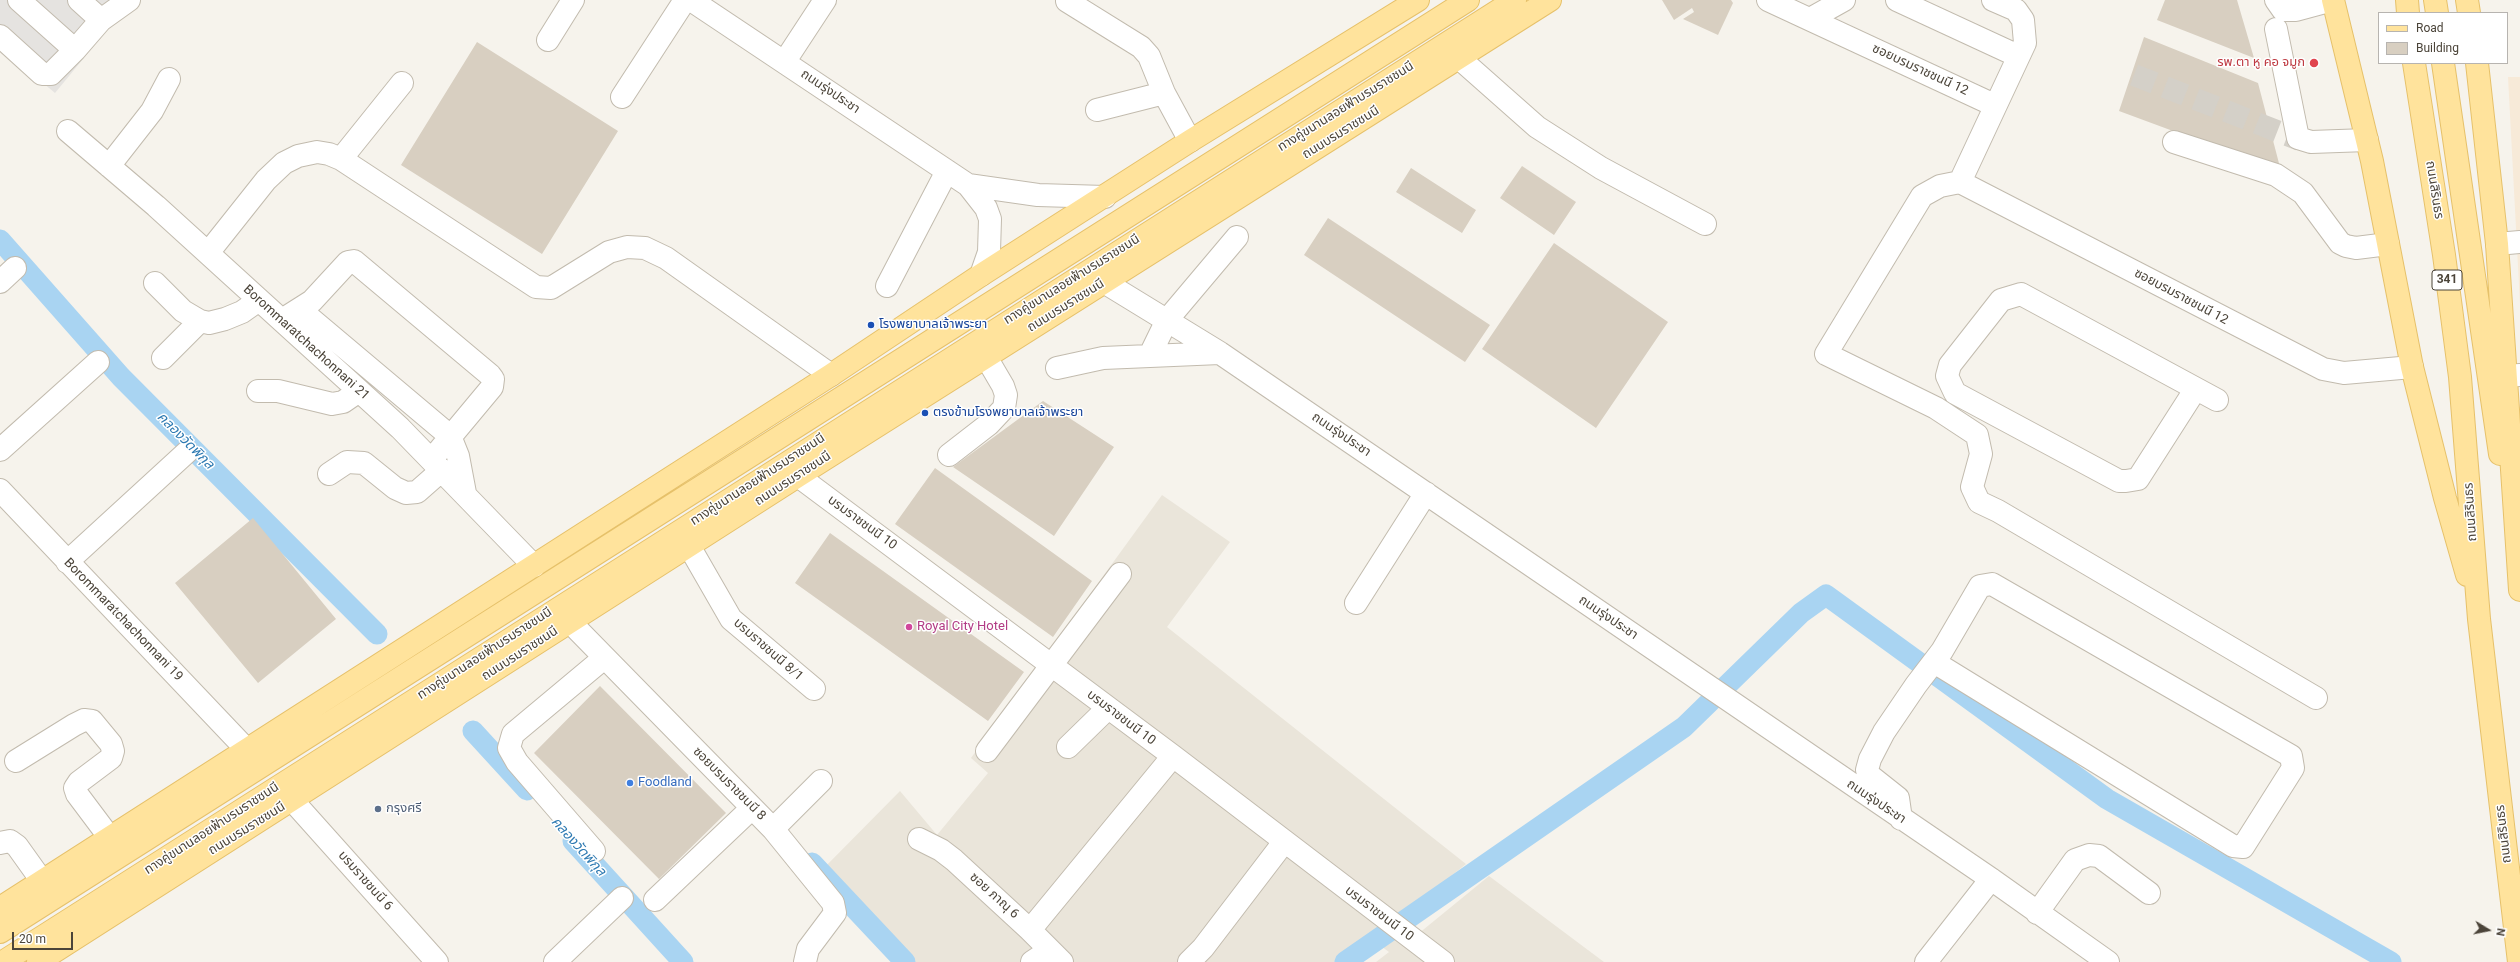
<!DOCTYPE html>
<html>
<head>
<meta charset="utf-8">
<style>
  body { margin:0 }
  #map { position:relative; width:2520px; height:962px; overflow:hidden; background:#f6f3ec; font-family:Roboto,sans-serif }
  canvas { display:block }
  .legend { position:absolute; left:2378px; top:12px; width:130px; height:52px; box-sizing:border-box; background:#fff; border:1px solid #b7b4b0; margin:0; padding:5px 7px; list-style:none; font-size:12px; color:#4b4439 }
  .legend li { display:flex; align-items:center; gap:8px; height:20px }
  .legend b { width:20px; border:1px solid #b7b4b0 }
  .north { position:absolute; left:2468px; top:910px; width:40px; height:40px; -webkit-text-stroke:3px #fff; paint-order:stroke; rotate:100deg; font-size:11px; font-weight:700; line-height:16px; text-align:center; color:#4b4439 }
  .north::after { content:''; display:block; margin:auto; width:14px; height:18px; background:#4b4439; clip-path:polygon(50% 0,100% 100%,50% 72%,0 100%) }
  .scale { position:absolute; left:12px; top:932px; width:61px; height:18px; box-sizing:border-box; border:2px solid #4b4439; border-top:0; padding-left:5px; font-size:12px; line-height:14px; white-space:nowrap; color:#4b4439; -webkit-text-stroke:3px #fff; paint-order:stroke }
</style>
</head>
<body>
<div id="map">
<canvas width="2520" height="962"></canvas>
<ul class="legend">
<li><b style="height:5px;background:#ffe39c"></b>Road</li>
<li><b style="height:11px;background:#d8cfc1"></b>Building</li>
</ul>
<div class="north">N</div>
<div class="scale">20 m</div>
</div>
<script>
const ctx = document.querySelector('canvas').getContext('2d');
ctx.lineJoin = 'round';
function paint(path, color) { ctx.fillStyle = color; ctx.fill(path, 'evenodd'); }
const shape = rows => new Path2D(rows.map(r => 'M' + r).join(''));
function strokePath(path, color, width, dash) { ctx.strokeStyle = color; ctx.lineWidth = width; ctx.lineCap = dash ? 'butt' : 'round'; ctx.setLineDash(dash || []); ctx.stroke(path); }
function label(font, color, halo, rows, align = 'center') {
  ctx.font = font + ' Roboto,"Noto Sans Thai",sans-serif'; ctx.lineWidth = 3; ctx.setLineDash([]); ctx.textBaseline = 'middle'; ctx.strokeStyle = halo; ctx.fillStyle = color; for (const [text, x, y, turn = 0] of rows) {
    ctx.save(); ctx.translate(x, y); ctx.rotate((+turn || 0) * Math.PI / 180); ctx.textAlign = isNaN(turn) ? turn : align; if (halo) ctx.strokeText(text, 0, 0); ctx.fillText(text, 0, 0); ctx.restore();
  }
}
paint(shape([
  [1162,495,1230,542,1167,627,1466,864,1399,918,1418,934,1489,876,1604,962,1376,962,1389,952,1374,941,1347,962,907,962,820,872,900,791,937,835,988,773,971,758]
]), '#eae5da');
paint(shape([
  [2508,77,2520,77,2520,304]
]), '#f7ead8');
paint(shape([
  [0,0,127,0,130,2,55,93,0,47]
]), '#e5e3e0');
strokePath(shape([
  [0,240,121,377,377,634],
  [473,731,527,790],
  [573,841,683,962],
  [812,863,905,962],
  [1345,962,1684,727,1801,613,1826,595,2107,799,2391,962]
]), '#a9d4f2', 21);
paint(shape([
  [1662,0,1731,0,1733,3,1718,35,1683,19,1694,12,1692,8,1674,20],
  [2165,0,2237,0,2254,58,2157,20],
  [2144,37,2258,83,2281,171,2119,111],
  [477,42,618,131,542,254,401,165],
  [1522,166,1576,202,1554,235,1500,198],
  [1411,168,1476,210,1462,233,1396,192],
  [1328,218,1490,325,1465,362,1304,255],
  [1554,243,1668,322,1596,428,1482,349],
  [1043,401,1114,447,1054,536,953,467],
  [935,468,1092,581,1053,637,895,524],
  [253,518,336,619,258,683,175,583],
  [830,533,1024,672,988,721,795,583],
  [600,686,726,813,659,879,534,753]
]), '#d8cfc1');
strokePath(shape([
  [2134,75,2300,140]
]), '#d4d0c8', 22, [22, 11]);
const minor = shape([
  [19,0,75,50],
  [691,0,968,185,986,208,990,219,989,252,981,275],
  [1768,0,1994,105],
  [1897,0,2018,56],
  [1993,0,2016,10,2023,20,2025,43,1960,182,1940,186,1922,196,1826,354,1936,408,1977,435,1981,454,1972,487,1979,502,1998,511,2316,698],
  [2276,0,2283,10,2296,10,2333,0],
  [1067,1,1141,47,1149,56,1164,93,1190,141],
  [1810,19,1844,0],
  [101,20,129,0],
  [2276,29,2298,138,2311,142,2367,140],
  [0,36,42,74,51,74,75,50,101,20,79,0],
  [548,40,573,0],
  [1459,58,1537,127,1601,168,1705,224],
  [785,61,825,0],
  [622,97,685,0],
  [1097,110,1164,93],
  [68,131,156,206,400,428,534,566],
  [2174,142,2276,175,2303,193,2340,243,2346,246,2356,248,2388,244],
  [341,159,402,83],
  [109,166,152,111,169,79],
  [1960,182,2323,369,2344,373,2412,367],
  [968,185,1038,195,1105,197],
  [2497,244,2520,242],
  [208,253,266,180,284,163,298,156,317,152,329,154,341,159,536,287,551,288,609,252,627,247,645,248,666,258,831,375],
  [0,282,15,268],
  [1104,282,1220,353,1991,879,2108,962],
  [155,283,183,311,200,321,209,323,225,319,242,312,259,300],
  [887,286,947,171],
  [302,308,311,319,450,436,458,456,465,493],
  [282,320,312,301,348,262,354,261,490,375,493,379,492,387,432,459],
  [1150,355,1167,320,1237,237],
  [163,358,200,321],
  [1057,368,1103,358,1220,353],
  [2507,376,2520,375],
  [2195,390,2138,479,2126,481,2119,481,1955,393,1947,376,1950,365,2001,300,2021,294,2217,400],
  [258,391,278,391,332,404,343,402,359,391],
  [0,450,98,362],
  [949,455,989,424,1004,408,1006,395,1003,386,986,357],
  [329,474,347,462,364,463,395,488,406,493,417,492,442,470],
  [798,476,1173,756,1443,962],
  [0,490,247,750],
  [689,546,731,619,814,689],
  [67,562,187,452],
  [1356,603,1426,493],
  [570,622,773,829,833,903,835,913,808,949,805,962],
  [1068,747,1108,708],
  [987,751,1120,574],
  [16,761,74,725,84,720,92,721,111,744,113,751,111,758,79,782,75,788,77,794,110,838],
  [292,800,437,962],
  [1901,819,1898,798,1869,775,1867,770,1870,759,1884,732,1916,685,1942,651,1980,586,1992,584,2291,756,2293,768,2243,847,2233,846,1934,662],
  [773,829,821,781],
  [919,839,941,850,954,860,1030,930,1062,962],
  [0,843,10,841,17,846,42,881],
  [594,851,517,762,509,748,513,734,604,658],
  [655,900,752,808],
  [2037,913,2075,860,2089,855,2099,856,2149,893],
  [1030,930,1173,756],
  [555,962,622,898],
  [1032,962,1050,950],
  [1189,962,1203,948,1284,842],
  [1926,962,1991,879]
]);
const major = shape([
  [2333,0,2372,161,2412,367,2445,498,2467,575],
  [2407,0,2408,13],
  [2435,0,2437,13],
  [2467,0,2469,13],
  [2414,63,2444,255,2460,377,2479,619,2519,962],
  [2443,63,2500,454],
  [2477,63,2497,244,2520,590],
  [0,908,831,375,981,275,1190,141,1418,0],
  [0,932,1468,0],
  [3,962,1515,0],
  [38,962,798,476,1550,0]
]);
strokePath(minor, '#c2bbae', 24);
strokePath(major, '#e6c16a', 24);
strokePath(minor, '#fff', 22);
strokePath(major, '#ffe39c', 22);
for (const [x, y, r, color] of [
  [2314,63,5,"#e0444e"],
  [871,325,4,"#1a4fb4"],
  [925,413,4,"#1a4fb4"],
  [909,627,4,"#d1479c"],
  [630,783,4,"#3f7fe0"],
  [378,809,4,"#5c6f8a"]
]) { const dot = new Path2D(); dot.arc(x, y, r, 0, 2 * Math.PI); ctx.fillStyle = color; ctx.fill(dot); strokePath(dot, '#fff', 1.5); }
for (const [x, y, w] of [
  [2447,280,30]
]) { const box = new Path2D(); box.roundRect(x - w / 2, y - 10, w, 20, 3); ctx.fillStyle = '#fff'; ctx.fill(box); strokePath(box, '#4b4439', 1); }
label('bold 12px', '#4b4439', null, [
  ["341",2447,280]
]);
label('13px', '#be3a42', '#fff', [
  ["รพ.ตา หู คอ จมูก",2305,63]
], 'right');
label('13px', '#4b4439', '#fff', [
  ["ซอยบรมราชชนนี 12",1920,70,25],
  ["ถนนรุ่งประชา",830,92,34],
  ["ทางคู่ขนานลอยฟ้าบรมราชชนนี",1346,107,-32],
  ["ถนนบรมราชชนนี",1341,133,-32],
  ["ถนนสิรินธร",2434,190,81],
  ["ทางคู่ขนานลอยฟ้าบรมราชชนนี",1072,280,-32],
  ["ซอยบรมราชชนนี 12",2181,297,28],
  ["ถนนบรมราชชนนี",1066,306,-32],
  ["Borommaratchachonnani 21",306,343,42],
  ["ถนนรุ่งประชา",1341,435,34],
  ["ถนนบรมราชชนนี",793,479,-33],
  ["ทางคู่ขนานลอยฟ้าบรมราชชนนี",758,480,-33],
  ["ถนนสิรินธร",2471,512,-94],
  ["บรมราชชนนี 10",862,523,36],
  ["ถนนรุ่งประชา",1608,618,34],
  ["Borommaratchachonnani 19",123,620,46],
  ["บรมราชชนนี 8/1",768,650,41],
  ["ทางคู่ขนานลอยฟ้าบรมราชชนนี",485,654,-33],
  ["ถนนบรมราชชนนี",520,654,-33],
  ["บรมราชชนนี 10",1121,718,37],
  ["ซอยบรมราชชนนี 8",729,784,45],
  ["ถนนรุ่งประชา",1876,802,34],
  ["ทางคู่ขนานลอยฟ้าบรมราชชนนี",212,829,-33],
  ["ถนนบรมราชชนนี",247,829,-32],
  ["ถนนสิรินธร",2504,834,-97],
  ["บรมราชชนนี 6",365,881,48],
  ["ซอย ภาณุ 6",994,896,42],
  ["บรมราชชนนี 10",1379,914,37]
]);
label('13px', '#164399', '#fff', [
  ["โรงพยาบาลเจ้าพระยา",879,325],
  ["ตรงข้ามโรงพยาบาลเจ้าพระยา",933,413]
], 'left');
label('13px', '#b23c85', '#fff', [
  ["Royal City Hotel",917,627]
], 'left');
label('13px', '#366cbe', '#fff', [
  ["Foodland",638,783]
], 'left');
label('13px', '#4e5e75', '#fff', [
  ["กรุงศรี",386,809]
], 'left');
label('italic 14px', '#2e7ab2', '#fff', [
  ["คลองวัดพิกุล",185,441,45],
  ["คลองวัดพิกุล",578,847,48]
]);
</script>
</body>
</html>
